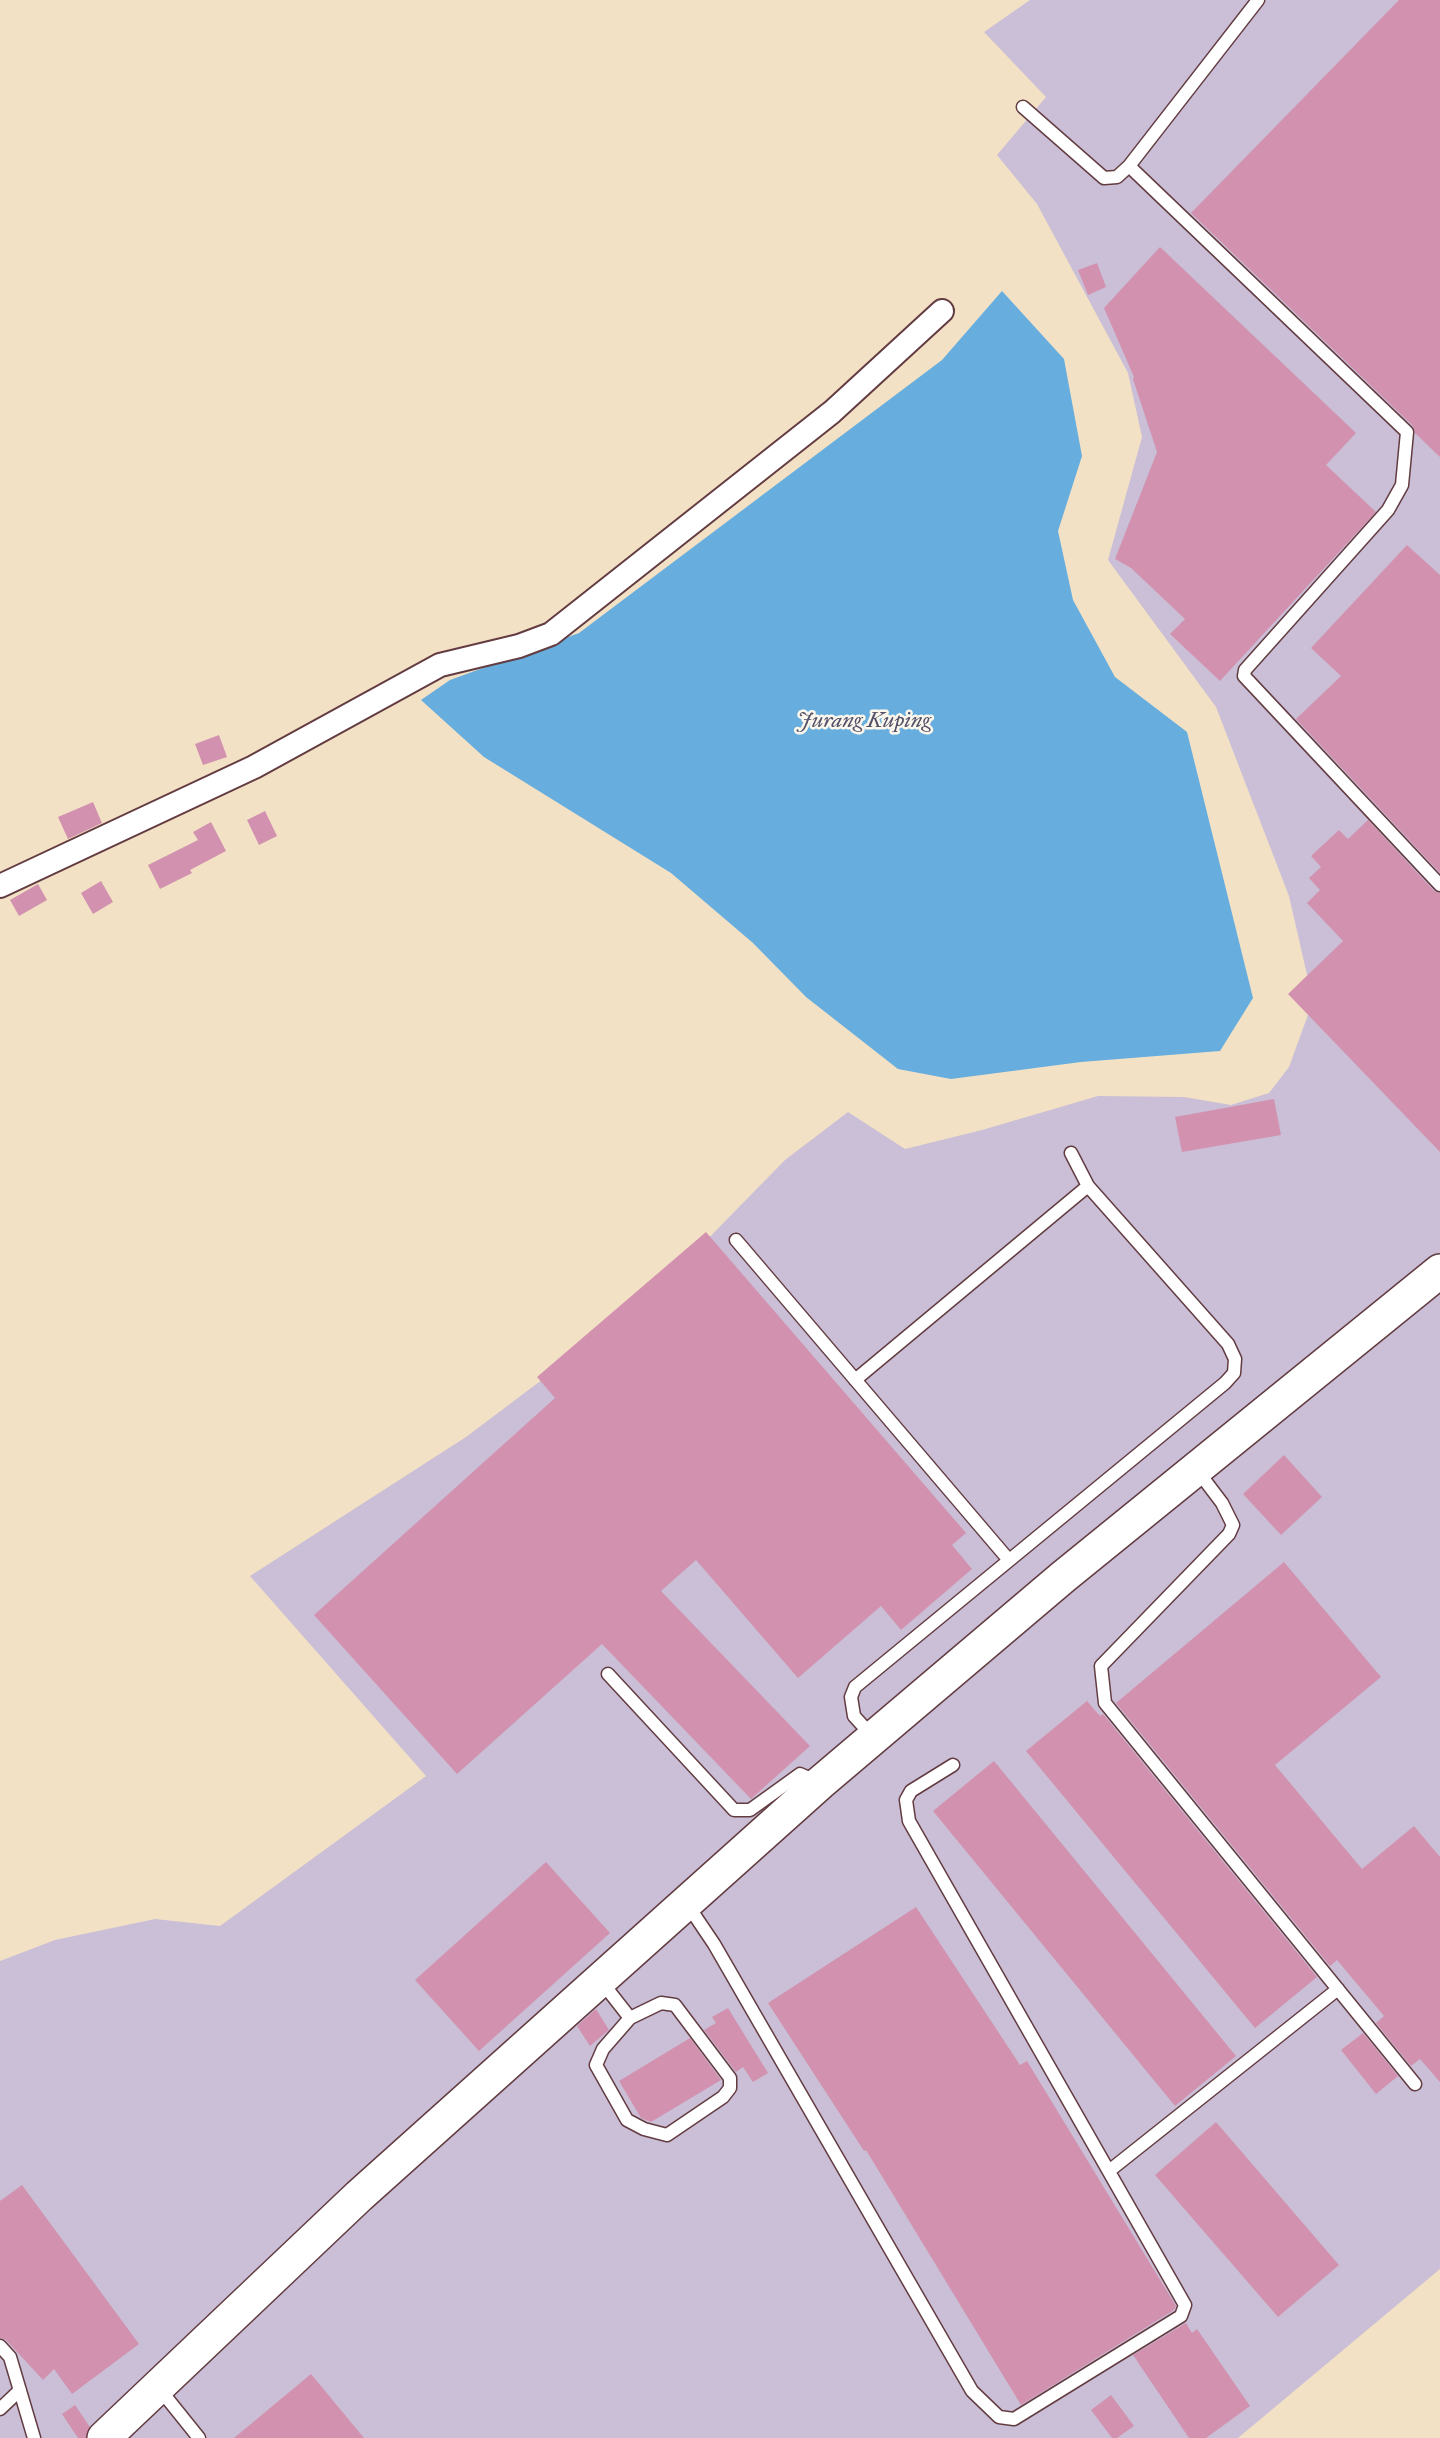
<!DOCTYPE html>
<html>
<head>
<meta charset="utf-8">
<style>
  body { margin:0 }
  canvas { display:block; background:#f3e1c5 }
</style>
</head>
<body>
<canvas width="1440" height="2438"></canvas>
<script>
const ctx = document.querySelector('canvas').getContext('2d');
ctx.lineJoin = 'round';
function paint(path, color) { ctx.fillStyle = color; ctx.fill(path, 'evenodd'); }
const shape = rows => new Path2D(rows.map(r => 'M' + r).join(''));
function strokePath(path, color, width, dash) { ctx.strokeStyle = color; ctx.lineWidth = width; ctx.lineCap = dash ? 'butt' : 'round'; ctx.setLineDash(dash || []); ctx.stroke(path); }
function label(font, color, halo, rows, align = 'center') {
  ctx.font = font + ' "IM FELL Great Primer",serif'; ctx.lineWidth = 5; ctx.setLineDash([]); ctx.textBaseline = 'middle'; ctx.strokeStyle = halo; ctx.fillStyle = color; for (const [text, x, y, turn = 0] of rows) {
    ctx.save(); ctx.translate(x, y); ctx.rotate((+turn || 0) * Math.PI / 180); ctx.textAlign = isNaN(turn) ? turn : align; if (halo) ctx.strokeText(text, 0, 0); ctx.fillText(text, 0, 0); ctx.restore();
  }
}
paint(shape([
  [1030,0,1440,0,1440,2269,1238,2438,0,2438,0,1961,55,1940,155,1919,220,1926,426,1776,250,1576,466,1437,648,1300,785,1160,848,1112,905,1149,982,1130,1098,1096,1184,1097,1231,1105,1269,1093,1289,1067,1313,1001,1289,896,1216,707,1108,560,1142,437,1128,373,1037,204,997,155,1046,97,984,32]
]), '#cabfd6');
paint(shape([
  [1002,291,1064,359,1082,456,1058,531,1073,600,1115,677,1187,732,1253,998,1220,1051,1081,1062,951,1079,898,1069,806,997,753,943,671,873,484,757,421,700,450,680,579,633,942,360]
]), '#67aede');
paint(shape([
  [1399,0,1440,0,1440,457,1415,433,1413,426,1191,213],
  [1160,247,1356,433,1326,465,1376,512,1220,681,1170,634,1185,619,1131,568,1115,559,1157,452,1133,379,1134,377,1104,308],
  [1097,263,1106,287,1088,295,1078,270],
  [1407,545,1440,575,1440,873,1296,719,1341,676,1311,648],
  [219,735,227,757,203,765,195,744],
  [93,802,102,823,68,839,58,817],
  [265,811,277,836,259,845,247,820],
  [1368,820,1434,891,1440,893,1440,1152,1288,994,1343,941,1307,903,1320,890,1309,878,1321,867,1311,856,1339,830,1348,839],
  [211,822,226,851,190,870,192,873,160,889,148,865,198,840,193,832],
  [101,881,113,902,93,914,81,893],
  [38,884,47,900,19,916,10,900],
  [1274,1099,1281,1135,1182,1152,1175,1117],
  [706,1232,966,1533,952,1545,972,1569,901,1630,881,1606,798,1678,696,1560,661,1591,810,1746,751,1799,602,1644,457,1774,314,1615,555,1398,537,1377],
  [1284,1455,1322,1497,1281,1535,1243,1494],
  [1284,1562,1381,1677,1275,1765,1362,1869,1414,1826,1440,1857,1440,2082,1420,2059,1411,2066,1376,2023,1384,2016,1337,1960,1330,1966,1116,1703],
  [1087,1701,1100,1716,1103,1714,1317,1977,1255,2028,1026,1751],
  [994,1761,1236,2056,1175,2106,933,1811],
  [546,1862,610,1933,479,2051,415,1980],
  [916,1907,1020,2065,1027,2061,1176,2306,1174,2310,1021,2405,866,2150,864,2151,768,2003],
  [728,2008,768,2073,753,2082,743,2067,736,2072,704,2030,716,2023,712,2017],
  [596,2009,609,2030,590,2046,577,2026],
  [1363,2033,1398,2076,1376,2094,1341,2050],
  [690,2038,721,2080,651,2122,641,2118,619,2081],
  [1216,2122,1339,2265,1278,2317,1155,2175],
  [22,2185,139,2344,72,2394,54,2369,43,2380,6,2340,0,2338,0,2201],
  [1186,2323,1192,2333,1197,2329,1250,2406,1206,2438,1189,2438,1133,2355],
  [311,2374,364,2438,234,2438],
  [1111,2395,1134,2426,1117,2438,1112,2438,1091,2410],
  [75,2405,90,2427,86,2438,78,2438,62,2414]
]), '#d292af');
const lane = shape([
  [1023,107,1104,178,1117,177,1129,166,1407,432,1402,485,1388,510,1245,670,1244,676,1440,885],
  [1129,166,1258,0],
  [736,1240,1008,1559],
  [855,1380,1088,1186],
  [1197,1470,1222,1503,1233,1525,1229,1534,1101,1666,1105,1703,1415,2084],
  [608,1674,734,1810,750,1810,800,1774,818,1782],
  [873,1737,854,1716,851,1697,855,1687,1225,1383,1234,1373,1235,1359,1228,1344,1088,1186,1071,1153],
  [687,1904,714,1944,972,2391,999,2417,1014,2419,1181,2316,1185,2305,909,1821,906,1800,911,1791,953,1765],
  [601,1981,630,2018],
  [661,2003,675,2005,730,2078,730,2088,723,2097,667,2135,644,2129,627,2120,596,2065,603,2049,630,2018,661,2003],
  [1109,2171,1338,1989],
  [0,2346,10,2357,34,2438],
  [158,2387,199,2438],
  [0,2409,20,2390]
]);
const street = shape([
  [0,886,254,767,440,665,519,646,551,634,832,412,942,311]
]);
const secondary = shape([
  [104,2438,359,2196,820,1783,1063,1577,1440,1271]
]);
strokePath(lane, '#633c42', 15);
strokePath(street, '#633c42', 26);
strokePath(secondary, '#633c42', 36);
strokePath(lane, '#fff', 12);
strokePath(street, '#fff', 22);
strokePath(secondary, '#fff', 33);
label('italic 22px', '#54516a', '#fbf7ec', [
  ["Jurang Kuping",864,722]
]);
</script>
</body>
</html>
